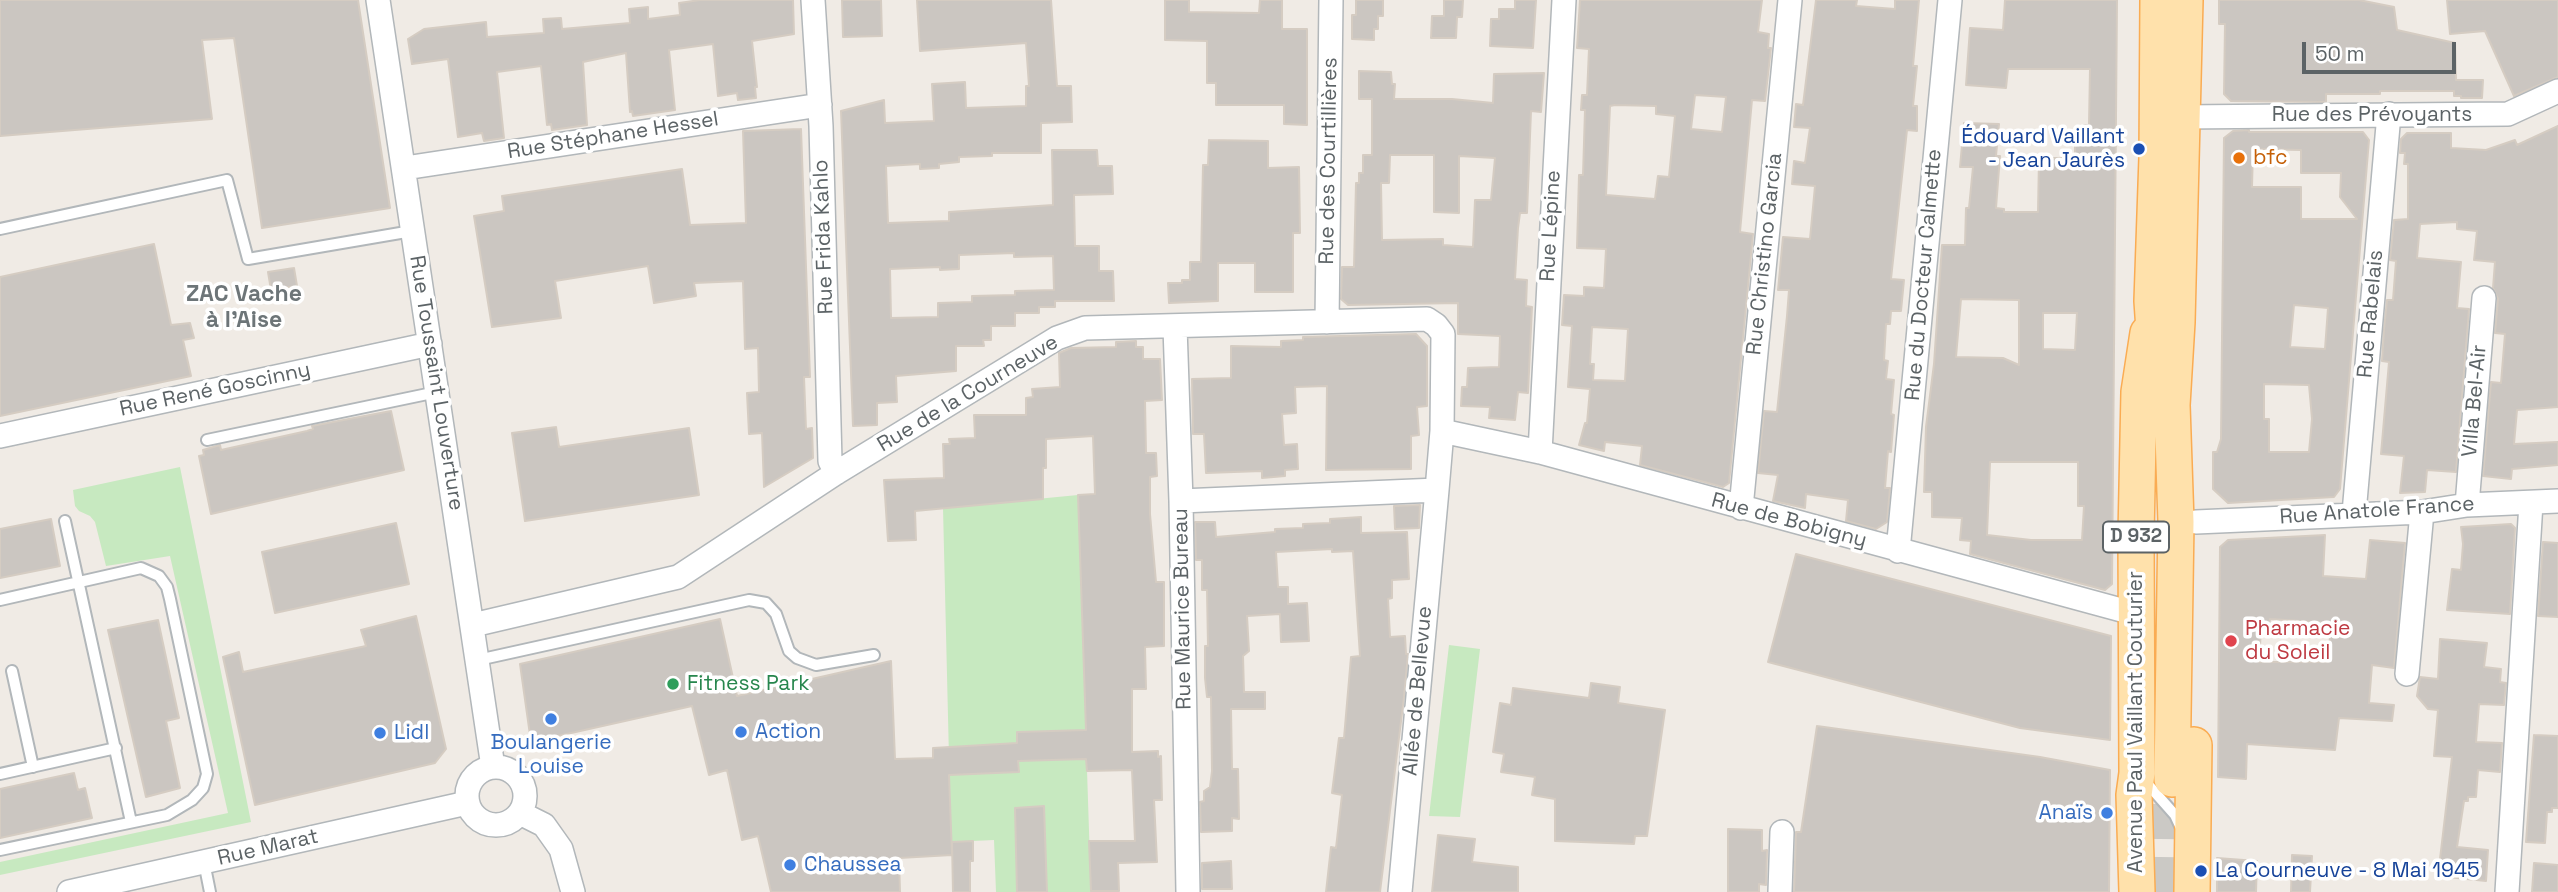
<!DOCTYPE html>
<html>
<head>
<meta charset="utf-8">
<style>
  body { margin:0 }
  #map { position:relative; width:2558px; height:892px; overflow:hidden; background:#f0ebe5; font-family:"Space Grotesk",sans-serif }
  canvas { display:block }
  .scale { position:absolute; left:2302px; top:42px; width:154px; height:32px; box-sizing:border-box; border:4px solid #5c6366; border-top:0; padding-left:9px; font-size:21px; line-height:24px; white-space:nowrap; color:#5c6366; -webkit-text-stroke:5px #fff; paint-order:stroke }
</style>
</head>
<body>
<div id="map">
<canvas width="2558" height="892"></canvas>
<div class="scale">50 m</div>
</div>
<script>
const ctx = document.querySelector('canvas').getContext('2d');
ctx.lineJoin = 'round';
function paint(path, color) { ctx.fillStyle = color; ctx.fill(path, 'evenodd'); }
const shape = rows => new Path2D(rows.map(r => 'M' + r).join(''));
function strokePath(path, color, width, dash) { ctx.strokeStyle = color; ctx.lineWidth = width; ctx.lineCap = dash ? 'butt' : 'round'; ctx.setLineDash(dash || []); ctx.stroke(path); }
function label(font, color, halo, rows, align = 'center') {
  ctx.font = font + ' "Space Grotesk",sans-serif'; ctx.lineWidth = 7; ctx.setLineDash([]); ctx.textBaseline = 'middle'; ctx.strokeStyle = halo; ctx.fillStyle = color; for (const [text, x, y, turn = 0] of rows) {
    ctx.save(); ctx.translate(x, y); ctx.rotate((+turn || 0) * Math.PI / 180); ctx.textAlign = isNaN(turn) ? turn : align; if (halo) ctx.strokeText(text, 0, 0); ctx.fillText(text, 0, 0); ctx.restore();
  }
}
paint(shape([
  [180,467,251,822,0,875,0,862,228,813,170,556,106,566,95,522,90,516,79,511,75,506,73,490],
  [1078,495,1091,892,996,892,994,840,951,842,943,508],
  [1449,645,1480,649,1460,817,1429,816]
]), '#c7e9c0');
const building = shape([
  [0,0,358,0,390,208,262,228,234,38,202,40,212,119,0,136,0,0],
  [700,0,793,0,794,34,752,41,757,87,755,87,756,98,738,100,737,93,718,96,713,44,669,50,675,110,633,116,632,111,630,112,626,53,583,62,587,125,552,130,551,124,547,125,541,66,497,72,504,138,484,141,482,133,458,137,448,59,412,64,408,39,424,29,486,22,487,37,544,33,543,19,561,18,562,29,630,23,629,9,648,7,648,19,680,15,679,3,700,0],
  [842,0,881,0,882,36,843,37,842,0],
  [917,0,1051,0,1057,86,1071,86,1072,122,1041,123,1041,153,992,153,992,156,959,157,959,162,939,164,939,168,920,169,920,164,886,166,888,223,949,221,949,212,1053,205,1052,150,1097,150,1098,166,1112,166,1113,194,1074,195,1075,246,1099,246,1099,271,1113,271,1114,301,1055,301,1055,307,1039,307,1039,313,1015,313,1015,326,991,326,991,340,983,340,984,346,956,346,956,371,896,376,897,402,877,403,877,425,853,426,841,111,884,100,885,123,934,121,932,84,965,82,966,108,1026,106,1026,86,1029,86,1026,43,920,51,917,0],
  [1014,253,1014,257,1053,256,1054,290,1015,291,1015,295,972,296,972,302,938,303,938,317,891,318,890,269,940,267,940,270,959,269,959,255,1014,253],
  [1165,0,1189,0,1189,12,1259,13,1260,0,1282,0,1282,29,1307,29,1307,125,1284,124,1284,105,1216,105,1216,83,1207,83,1207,41,1165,40,1165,0],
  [1356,0,1383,0,1383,16,1378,16,1378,29,1374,29,1374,40,1352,39,1352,15,1356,15,1356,0],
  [1444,0,1463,0,1462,17,1457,17,1456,38,1431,38,1432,16,1444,16,1444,0],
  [1515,0,1536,0,1533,48,1490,46,1491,19,1499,19,1499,9,1515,9,1515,0],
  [1580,0,1762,0,1758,32,1769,34,1768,48,1771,48,1765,101,1752,100,1740,232,1753,234,1729,483,1723,487,1640,465,1642,446,1605,442,1604,451,1579,445,1585,423,1587,423,1590,389,1568,387,1572,326,1562,325,1564,295,1584,296,1584,287,1604,288,1606,249,1577,248,1579,175,1583,175,1585,110,1581,110,1582,95,1587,95,1589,49,1577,48,1580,0],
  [1695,95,1726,97,1722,132,1691,129,1695,95],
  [1615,105,1656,106,1656,114,1675,116,1669,177,1658,176,1655,199,1606,195,1610,106,1615,105],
  [1592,327,1628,329,1625,381,1593,380,1594,364,1590,364,1592,327],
  [1816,0,1857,0,1856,6,1895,9,1895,0,1919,0,1913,66,1917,66,1913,106,1917,106,1917,131,1907,130,1891,279,1904,280,1901,311,1891,311,1890,324,1886,324,1884,360,1888,361,1886,379,1894,380,1891,414,1894,415,1891,452,1888,451,1885,488,1890,488,1887,522,1876,529,1846,521,1848,500,1806,494,1805,508,1773,501,1778,475,1758,473,1764,411,1777,412,1787,316,1789,290,1778,290,1783,237,1810,239,1815,186,1792,184,1794,161,1805,163,1810,128,1794,127,1796,104,1803,105,1816,0],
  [2005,0,2117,0,2112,584,2105,590,1970,554,1971,541,1960,540,1962,518,1932,517,1932,492,1924,492,1926,427,1934,364,1942,245,1965,245,1966,208,1969,208,1973,167,1960,167,1964,123,1999,124,1996,156,2000,156,1996,208,2004,209,2004,212,2038,212,2039,158,2075,158,2075,134,2083,134,2084,125,2089,125,2090,69,2008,69,2006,88,1966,85,1970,28,2003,30,2005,0],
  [1961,299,2019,300,2019,365,2003,358,1956,357,1961,299],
  [2043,313,2077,313,2075,350,2043,349,2043,313],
  [1990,462,2078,462,2078,506,2084,506,2082,540,2031,540,1987,535,1990,462],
  [2219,0,2359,0,2394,7,2397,30,2455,43,2456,80,2483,80,2482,98,2461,98,2461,96,2454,96,2454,91,2380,91,2380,94,2326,94,2326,102,2231,101,2224,94,2225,24,2219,24,2219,0],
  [2447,0,2558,0,2558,77,2514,96,2485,31,2450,34,2447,0],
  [1359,71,1391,72,1392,84,1395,84,1394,99,1452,99,1493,103,1494,74,1544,73,1541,112,1531,111,1527,213,1520,213,1518,228,1515,279,1527,280,1526,306,1532,307,1528,393,1518,392,1515,420,1489,418,1490,407,1461,406,1462,387,1467,387,1468,368,1499,367,1500,336,1458,334,1458,303,1348,305,1341,299,1342,267,1354,267,1356,183,1359,183,1359,173,1363,173,1363,155,1372,155,1372,99,1359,99,1359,71],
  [1390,155,1434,155,1434,212,1459,213,1459,156,1495,158,1491,200,1475,200,1473,247,1443,245,1443,239,1382,240,1381,183,1389,183,1390,155],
  [2558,126,2558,407,2517,410,2514,444,2558,442,2558,465,2512,469,2511,479,2483,476,2491,382,2501,383,2505,334,2495,333,2498,299,2493,288,2495,262,2474,260,2477,231,2457,229,2457,222,2420,224,2417,258,2461,262,2457,308,2469,309,2456,472,2427,470,2425,492,2400,493,2404,456,2381,454,2389,362,2382,361,2384,329,2387,300,2393,300,2396,261,2390,260,2394,220,2408,219,2408,164,2404,164,2405,153,2400,153,2401,139,2407,133,2451,133,2451,148,2486,150,2515,140,2517,145,2558,126],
  [801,129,810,377,804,377,806,429,812,428,813,458,764,487,762,433,749,434,747,393,759,392,758,348,745,349,743,281,694,283,696,296,654,303,648,266,555,281,561,318,492,327,474,216,504,211,502,196,682,169,690,225,746,223,743,131,801,129],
  [2249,130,2249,132,2363,132,2369,140,2340,489,2334,497,2228,503,2213,489,2213,452,2217,452,2221,439,2224,138,2233,131,2249,130],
  [2253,149,2301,150,2301,173,2341,173,2340,197,2357,219,2301,219,2301,187,2252,187,2253,149],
  [2294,305,2328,308,2325,349,2290,347,2294,305],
  [2264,384,2309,385,2312,419,2309,452,2269,452,2269,419,2264,419,2264,384],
  [1209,140,1268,141,1268,168,1299,167,1300,233,1293,233,1293,292,1255,292,1255,263,1218,263,1218,301,1169,303,1168,283,1182,283,1182,280,1190,280,1190,262,1201,262,1203,165,1208,165,1209,140],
  [154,244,171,325,190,323,194,338,183,340,191,376,0,416,0,277,154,244],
  [294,268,297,286,271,290,268,272,294,268],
  [1416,334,1427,346,1427,406,1417,407,1419,435,1411,436,1411,469,1326,470,1327,386,1295,387,1296,413,1282,414,1284,445,1297,444,1298,469,1285,470,1285,476,1262,478,1262,471,1206,473,1204,434,1193,434,1192,379,1231,378,1231,346,1281,347,1281,341,1303,340,1303,337,1416,334],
  [1136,341,1136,347,1143,347,1143,359,1160,359,1162,400,1145,401,1146,453,1156,453,1157,476,1150,477,1150,514,1156,582,1164,582,1164,646,1145,647,1146,689,1132,689,1132,752,1158,751,1158,757,1161,756,1162,800,1154,800,1157,862,1118,863,1119,891,1091,891,1089,841,1135,841,1132,770,1087,771,1086,759,1018,761,1019,772,949,775,952,855,899,858,900,892,771,892,758,836,742,840,727,770,709,775,692,706,531,742,520,664,720,619,737,696,891,661,895,759,933,758,933,748,1017,743,1017,732,1086,730,1078,495,1095,494,1093,436,1046,439,1046,468,1043,468,1043,499,915,511,916,540,888,541,884,480,944,478,943,444,950,444,949,439,975,438,974,415,1026,415,1026,398,1033,397,1032,389,1060,387,1059,353,1071,348,1116,347,1116,342,1136,341],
  [391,411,404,470,211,514,199,456,204,455,203,450,220,445,221,450,307,431,313,429,312,426,391,411],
  [556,427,559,447,689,428,699,495,525,521,512,433,556,427],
  [1420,505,1419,528,1395,529,1394,506,1420,505],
  [1361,517,1361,533,1407,532,1409,579,1392,580,1392,598,1388,599,1390,637,1405,636,1406,654,1408,654,1404,697,1380,892,1326,892,1331,847,1336,848,1342,795,1332,793,1339,738,1344,738,1351,657,1360,656,1353,551,1332,552,1332,549,1276,552,1278,587,1288,587,1288,604,1307,603,1309,641,1281,642,1280,614,1247,616,1249,651,1243,656,1244,692,1265,692,1265,709,1231,709,1232,769,1238,769,1239,819,1232,818,1232,831,1201,832,1200,802,1204,801,1204,791,1210,787,1212,771,1211,697,1207,697,1205,678,1205,646,1208,646,1207,590,1202,590,1202,560,1196,560,1195,522,1215,522,1216,537,1275,532,1275,529,1303,528,1303,524,1330,523,1330,519,1361,517],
  [51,519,60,566,0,578,0,529,51,519],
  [396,523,409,584,275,613,262,552,396,523],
  [2511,524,2515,528,2510,614,2447,610,2452,569,2461,570,2463,544,2461,527,2511,524],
  [2325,535,2323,576,2366,579,2370,540,2405,543,2394,668,2372,665,2369,703,2394,705,2392,721,2339,718,2335,750,2247,744,2246,779,2218,777,2220,547,2228,540,2325,535],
  [2270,619,2331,623,2328,662,2259,662,2261,629,2269,629,2270,619],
  [2543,542,2558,543,2558,617,2538,616,2543,542],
  [1796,554,2111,636,2110,740,2020,728,1768,662,1796,554],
  [416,616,446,749,435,763,255,805,223,657,239,652,243,672,366,646,361,630,416,616],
  [158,620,179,718,166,721,180,788,146,797,108,630,158,620],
  [2440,639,2487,643,2484,667,2501,669,2500,682,2506,683,2504,705,2479,704,2476,742,2502,743,2500,772,2478,770,2476,797,2468,797,2468,801,2464,801,2457,847,2488,850,2486,881,2438,876,2452,757,2434,756,2438,710,2428,709,2417,696,2420,677,2438,679,2440,639],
  [1591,683,1620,687,1618,703,1665,710,1647,836,1635,836,1634,844,1555,841,1555,799,1532,795,1535,777,1501,772,1504,754,1493,752,1500,703,1511,705,1513,688,1589,698,1591,683],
  [1817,726,2040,757,2110,770,2109,892,1794,892,1796,832,1801,832,1817,726],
  [2534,735,2558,736,2558,808,2552,808,2552,812,2547,812,2545,843,2526,842,2534,735],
  [74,773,78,790,85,788,92,818,0,838,0,789,74,773],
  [1044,806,1047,892,1017,892,1015,808,1044,806],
  [1728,829,1762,830,1762,851,1767,850,1766,885,1759,884,1759,892,1728,892,1728,829],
  [1438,835,1475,839,1472,862,1518,867,1518,892,1432,892,1438,835],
  [973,841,973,861,970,861,970,892,953,892,952,842,973,841],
  [2292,855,2312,856,2310,892,2291,892,2292,855],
  [2217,858,2257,861,2256,892,2217,892,2217,858],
  [1231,861,1232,889,1202,889,1202,863,1231,861],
  [2534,863,2558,865,2558,892,2532,892,2534,863]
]);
paint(building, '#cbc6c1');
strokePath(building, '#d5ccc2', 2);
strokePath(shape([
  [2159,892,2161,768]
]), '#cbc9c5', 35, [35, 18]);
const service = shape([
  [0,229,227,180,248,259,412,231],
  [207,440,437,392],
  [65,521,131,822],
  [0,600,141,568,159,576,167,587,170,599,207,774,203,788,192,800,167,815,0,850],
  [478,660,749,600,766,603,776,614,789,651,797,658,816,665,874,655],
  [12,671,33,767],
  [0,774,116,748],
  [2144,780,2175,815,2181,828],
  [204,862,210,892]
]);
const minor = shape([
  [378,0,493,767],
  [813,0,821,126,830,461,836,473],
  [2182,117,2508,114,2558,91],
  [405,168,820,105],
  [1327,322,1331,0],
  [1175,327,1181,501,1188,892],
  [1442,431,1540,452,2136,614],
  [0,436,430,344],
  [1540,452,1564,0],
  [2467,505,2484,298],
  [1741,508,1790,0],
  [2354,513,2389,114],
  [2196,522,2422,512,2467,505,2558,501],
  [1898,551,1950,0],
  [473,625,678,577,836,473,1057,338,1085,328,1427,319,1436,325,1443,334,1442,431,1437,490,1181,501],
  [2407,674,2422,512],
  '467 796a29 29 0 1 1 58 0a29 29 0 1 1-58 0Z',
  [520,813,544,825,561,849,573,892],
  [69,892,467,803],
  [1400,892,1437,490],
  [1780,892,1782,832],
  [2507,892,2531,503]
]);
const primary = shape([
  [2156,359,2152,301,2157,157,2158,0],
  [2172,779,2176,522,2172,405,2177,322,2185,0],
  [2137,892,2134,795,2137,773,2136,535,2139,392,2148,333],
  [2192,892,2194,745]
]);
strokePath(service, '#b2b7ba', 14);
strokePath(minor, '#b2b7ba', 26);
strokePath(primary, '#faac53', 38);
strokePath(service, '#fff', 10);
strokePath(minor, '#fff', 23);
strokePath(primary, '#ffe1ab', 35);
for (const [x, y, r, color] of [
  [2139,149,7,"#1a4fb4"],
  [2239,158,7,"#e8710a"],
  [2231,641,7,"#e0444e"],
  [673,684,7,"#2e9e5b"],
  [551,719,7,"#3f7fe0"],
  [741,732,7,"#3f7fe0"],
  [380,733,7,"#3f7fe0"],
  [2107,813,7,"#3f7fe0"],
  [790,865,7,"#3f7fe0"],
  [2201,871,7,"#1a4fb4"]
]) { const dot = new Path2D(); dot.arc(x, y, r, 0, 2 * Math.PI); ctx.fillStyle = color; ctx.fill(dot); strokePath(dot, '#fff', 2.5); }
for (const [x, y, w] of [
  [2136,537,66]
]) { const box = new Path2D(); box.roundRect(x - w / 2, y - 15.5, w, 31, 5); ctx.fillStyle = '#fff'; ctx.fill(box); strokePath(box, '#5c6366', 2); }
label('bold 19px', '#5c6366', null, [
  ["D 932",2136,537]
]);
label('21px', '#5c6366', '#fff', [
  ["Rue des Prévoyants",2372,115],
  ["Rue Stéphane Hessel",613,136,-9],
  ["Rue des Courtillières",1329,161,-89],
  ["Rue Lépine",1551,226,-87],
  ["Rue Frida Kahlo",824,237,-92],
  ["Rue Christino Garcia",1765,254,-84],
  ["Rue du Docteur Calmette",1924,275,-85],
  ["Rue Rabelais",2371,314,-85],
  ["Rue Toussaint Louverture",436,383,81],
  ["Rue René Goscinny",215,390,-12],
  ["Rue de la Courneuve",968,394,-31],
  ["Villa Bel-Air",2475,401,-85],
  ["Rue Anatole France",2377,511,-4],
  ["Rue de Bobigny",1789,521,15],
  ["Rue Maurice Bureau",1183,609,-91],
  ["Allée de Bellevue",1418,691,-85],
  ["Avenue Paul Vaillant Couturier",2136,722,-90],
  ["Rue Marat",268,848,-13]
]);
label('21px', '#164399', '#fff', [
  ["Édouard Vaillant",2125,137],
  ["- Jean Jaurès",2125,161],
  ["La Courneuve - 8 Mai 1945",2215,871,"left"]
], 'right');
label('21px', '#c56008', '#fff', [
  ["bfc",2253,158]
], 'left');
label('21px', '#be3a42', '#fff', [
  ["Pharmacie",2245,629],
  ["du Soleil",2245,653]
], 'left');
label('21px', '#27864d', '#fff', [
  ["Fitness Park",687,684]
], 'left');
label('21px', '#366cbe', '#fff', [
  ["Action",755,732],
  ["Lidl",394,733],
  ["Boulangerie",551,743,"center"],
  ["Louise",551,767,"center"],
  ["Anaïs",2093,813,"right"],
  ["Chaussea",804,865]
], 'left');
label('bold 23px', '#6d7578', '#fff', [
  ["ZAC Vache",244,295],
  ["à l'Aise",244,321]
]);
</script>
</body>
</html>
